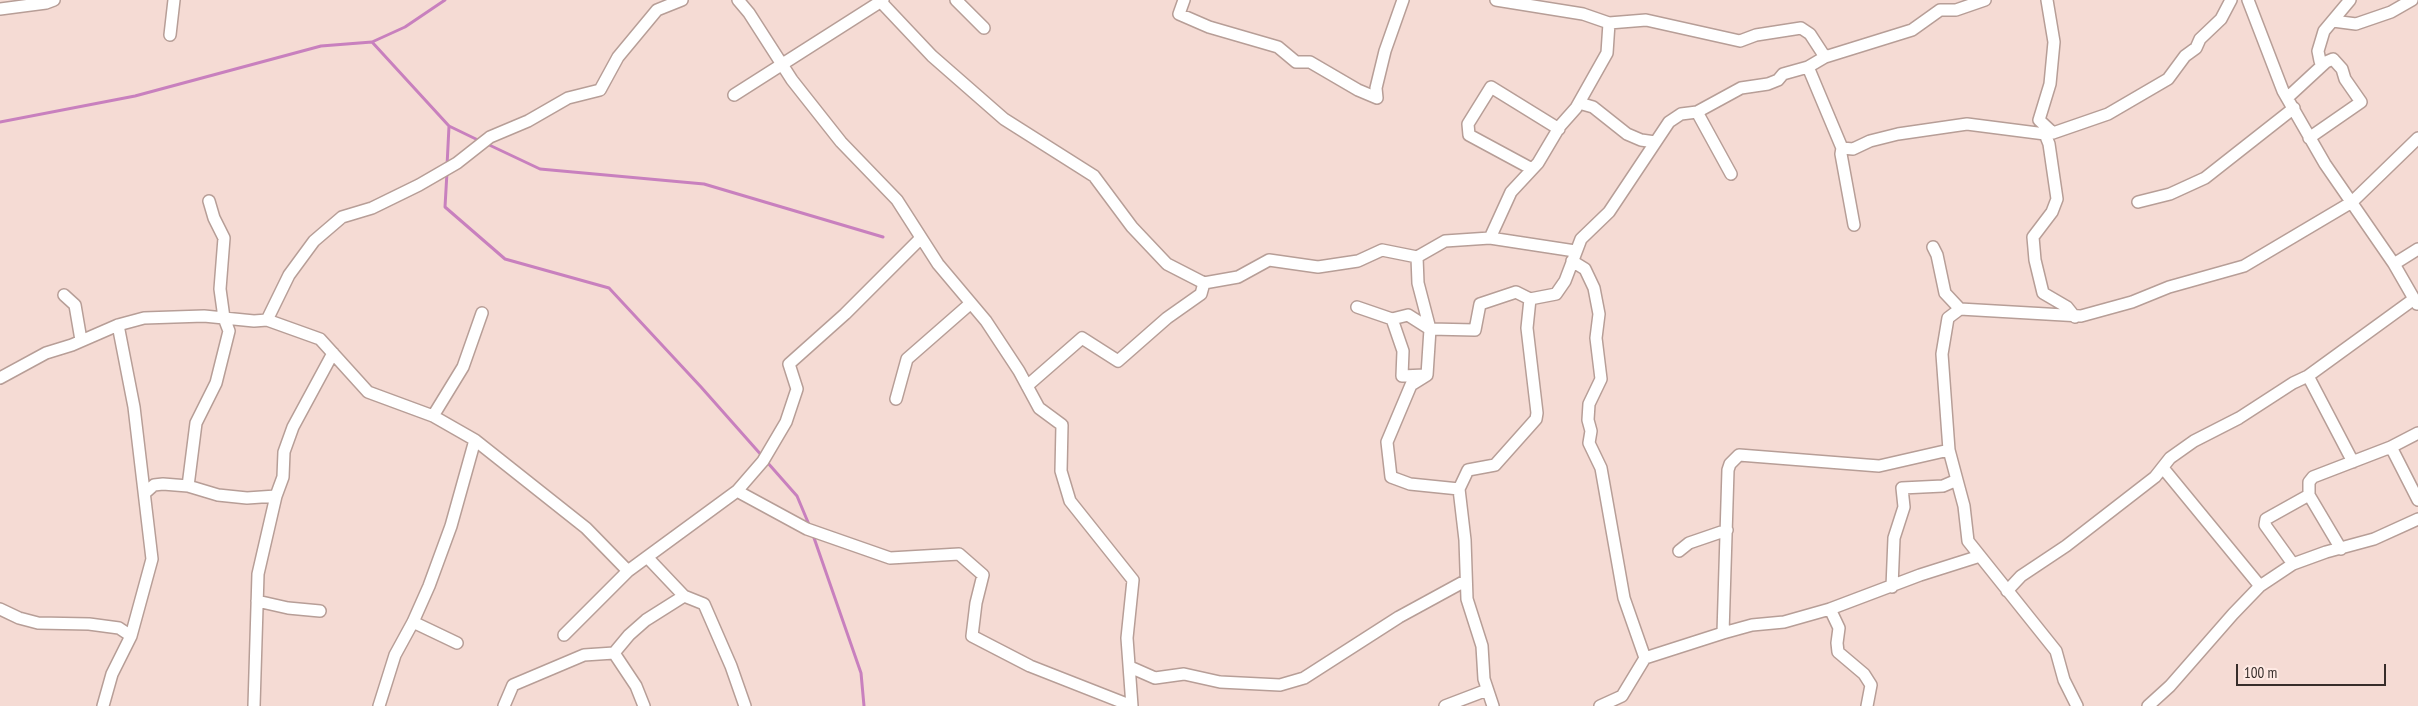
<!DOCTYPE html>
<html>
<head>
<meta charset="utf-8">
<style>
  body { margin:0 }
  #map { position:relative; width:2418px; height:706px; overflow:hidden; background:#f5dbd4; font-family:"PT Sans Narrow",sans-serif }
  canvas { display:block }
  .scale { position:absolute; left:2236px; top:664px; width:150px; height:22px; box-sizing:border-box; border:2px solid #372d2a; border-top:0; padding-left:6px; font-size:15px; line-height:18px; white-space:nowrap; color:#372d2a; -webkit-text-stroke:4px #ffeae4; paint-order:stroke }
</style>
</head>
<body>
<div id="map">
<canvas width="2418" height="706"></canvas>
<div class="scale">100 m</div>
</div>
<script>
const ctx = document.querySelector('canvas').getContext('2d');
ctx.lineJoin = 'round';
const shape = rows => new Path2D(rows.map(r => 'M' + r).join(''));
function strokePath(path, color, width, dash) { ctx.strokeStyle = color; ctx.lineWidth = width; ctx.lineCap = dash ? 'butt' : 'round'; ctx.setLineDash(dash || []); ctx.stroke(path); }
strokePath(shape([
  [372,42,405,27,445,0],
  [0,122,135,96,321,46,372,42,449,126,480,141],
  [485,143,540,169,704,184,883,237],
  [447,166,449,126],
  [447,172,445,207,505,259,609,288,701,387,763,457],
  [767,462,797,496,810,527],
  [813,535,861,673,864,706]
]), '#c880be', 3);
const street = shape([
  [738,0,749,13,792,80,841,142,897,200,938,264,986,321,1019,371,1039,408,1062,425,1061,471,1070,501,1133,580,1127,638,1132,706],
  [956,0,984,28],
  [1184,0,1179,14,1209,27,1278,47,1296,62,1310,62,1358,90,1377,98,1376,88,1385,51,1403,0],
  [1496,0,1583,14,1609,23,1646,20,1740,41,1756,35,1801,28,1810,34,1825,57],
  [2047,0,2054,42,2050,84,2039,120,2053,133],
  [2248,0,2283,91,2325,164,2394,264,2417,304],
  [881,2,932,56,1004,119,1094,176,1132,227,1167,264,1204,283,1238,277,1269,260,1318,267,1358,261,1382,250,1417,257,1445,241,1490,238,1575,251],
  [0,9,46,3,54,0],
  [2333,21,2356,24,2391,12,2412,0],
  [170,35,174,0],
  [2326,62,2320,61,2318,51,2324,31,2350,0],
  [1808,67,1842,148,1853,149,1870,141,1898,134,1967,124,2045,134],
  [734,95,883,0],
  [2287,98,2326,62,2333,59,2342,69,2345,79,2361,102,2309,138],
  [1579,103,1593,107,1627,134,1641,140,1655,142],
  [1697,112,1731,174],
  [1842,148,1841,154,1854,225],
  [1532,169,1469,135,1468,124,1491,87,1559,129],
  [2138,202,2170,194,2205,178,2294,108],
  [1490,238,1511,192,1538,163,1560,126,1576,108,1607,53,1609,23],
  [1933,247,1937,255,1945,293,1960,309,2081,316,2132,302,2169,287,2244,266,2352,202,2418,138],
  [1417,257,1418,283,1430,329,1427,375,1411,385,1387,442,1391,477,1410,484,1459,489],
  [1572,261,1585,269,1594,288,1599,314,1596,338,1601,379,1589,404,1588,420,1591,431,1589,443,1601,468,1624,598,1645,658],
  [2394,264,2418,249],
  [64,295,75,305,81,340],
  [1357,307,1392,319,1408,315,1430,329,1475,330,1480,304,1516,292,1530,299,1556,294,1565,281,1581,239,1609,212,1669,122,1681,114,1697,112,1741,88,1768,84,1778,80,1783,74,1808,67,1825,57,1912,30,1940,10,1956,10,1985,0],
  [2075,317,2067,307,2043,293,2035,260,2033,237,2052,212,2057,199,2049,144,2045,134,2053,133,2108,114,2168,79,2185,56,2196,48,2200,39,2221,19,2231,0],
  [1392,319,1403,351,1402,376,1425,375],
  [267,320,289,275,314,241,342,217,372,208,419,185,457,163,490,137,528,121,568,98,600,90,618,57,657,10,682,0],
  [2308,376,2353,462],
  [0,378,46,353,72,345,118,325,144,318,204,316,254,321,267,320,320,339,368,392,433,416,475,440,586,528,628,571,647,557,684,596,704,604,731,666,745,706],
  [1027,386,1082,338,1118,361,1167,318,1201,294,1204,283],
  [896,399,907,359,971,303],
  [433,416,463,367,482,313],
  [2391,447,2418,500],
  [2163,468,2260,586],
  [1957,480,1949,450,1942,354,1948,318,1960,309],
  [188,486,218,495,247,498,276,496],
  [737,491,807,529,890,558,959,554,983,575,976,603,972,636,1030,666,1132,706],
  [145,493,154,485,163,484,188,486,196,423,216,383,229,331,224,318,220,289,224,238,214,218,209,201],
  [2341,549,2309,495,2309,482,2313,477,2391,447,2418,433],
  [1679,551,1689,543,1727,530],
  [647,557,737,491,763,461,786,422,797,389,789,364,845,314,921,238],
  [2293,564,2265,525,2266,519,2309,495],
  [1892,587,1894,538,1904,507,1902,488,1943,486,1957,480,1964,506,1968,541,2056,651,2064,680,2077,706],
  [2007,591,2021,576,2066,546,2155,477,2170,458,2194,441,2239,418,2293,383,2308,376,2414,299],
  [257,601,288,608,320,611],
  [0,609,19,618,38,623,89,624,119,628,131,636],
  [1830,609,1839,628,1837,643,1838,652,1864,674,1871,685,1867,706],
  [413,622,457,643],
  [1723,633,1728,470,1730,464,1739,455,1879,466,1949,450],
  [564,635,628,571],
  [614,653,629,635,646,620,684,596],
  [1130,667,1155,678,1184,674,1220,682,1280,685,1304,678,1399,617,1465,581],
  [103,706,112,674,131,636,152,559,134,407,118,325],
  [254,706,258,574,276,496,283,477,284,452,293,427,333,353],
  [379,706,395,655,413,622,429,586,451,526,475,440],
  [504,706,513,685,584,655,614,653,636,686,644,706],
  [1445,706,1487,690],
  [1493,706,1484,679,1482,646,1467,599,1465,540,1459,489,1468,470,1495,465,1536,419,1537,413,1527,328,1530,299],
  [1600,706,1622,696,1645,658,1723,633,1752,625,1784,622,1830,609,1920,575,1980,556],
  [2148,706,2170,686,2233,614,2260,586,2293,564,2326,552,2374,539,2418,519]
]);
strokePath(street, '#b79e97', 14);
strokePath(street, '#fff', 11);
</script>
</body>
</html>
